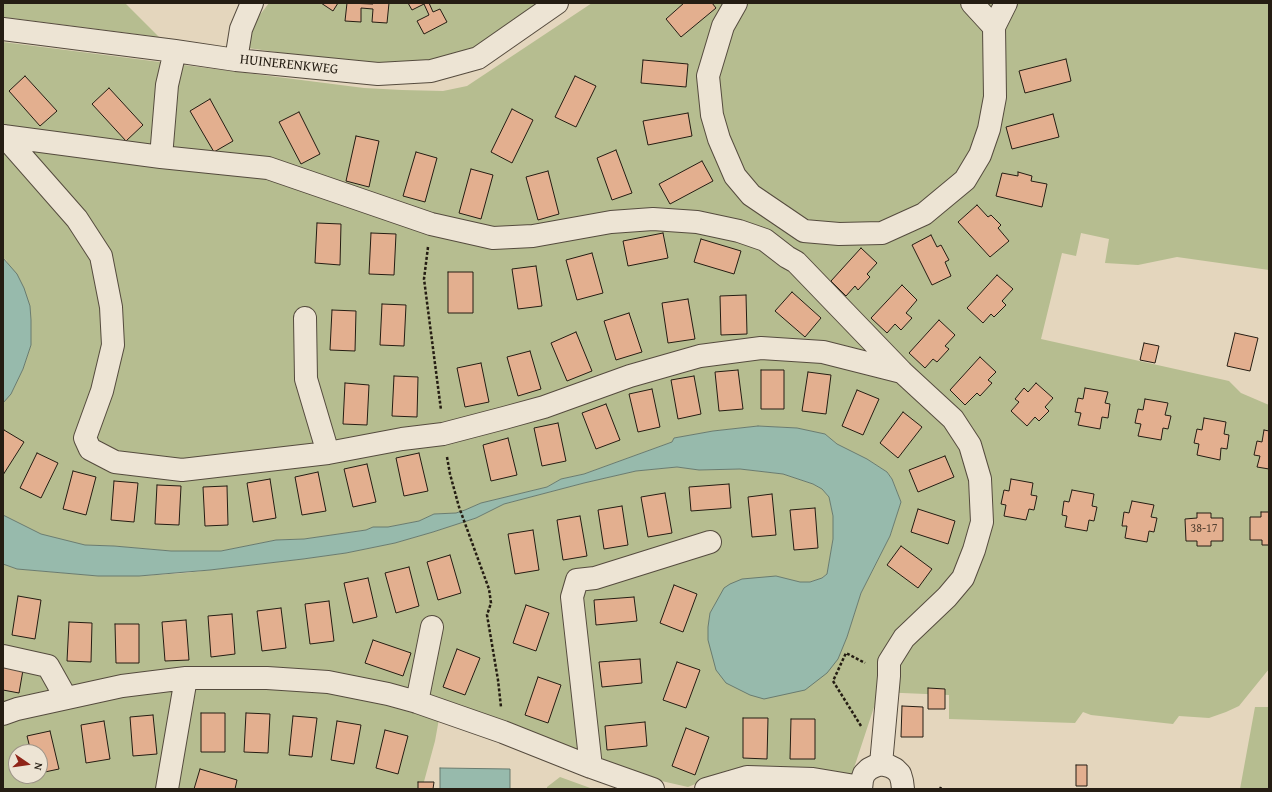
<!DOCTYPE html>
<html>
<head>
<meta charset="utf-8">
<style>
  body { margin:0 }
  #map { position:relative; width:1272px; height:792px; overflow:hidden; background:#e4d6bd; font-family:"Gentium Book Plus",serif }
  canvas { display:block }
  .frame { position:absolute; inset:0; border:4px solid #251d13; pointer-events:none }
  .north { position:absolute; left:8px; top:744px; width:40px; height:40px; box-sizing:border-box; background:#ede4d4; border:1px solid #9d9487; border-radius:50%; rotate:103deg; font-size:11px; font-weight:700; line-height:16px; text-align:center; color:#251d13 }
  .north::after { content:''; display:block; margin:auto; width:14px; height:18px; background:#8f2418; clip-path:polygon(50% 0,100% 100%,50% 72%,0 100%) }
</style>
</head>
<body>
<div id="map">
<canvas width="1272" height="792"></canvas>
<div class="frame"></div>
<div class="north">N</div>
</div>
<script>
const ctx = document.querySelector('canvas').getContext('2d');
ctx.lineJoin = 'round';
function paint(path, color) { ctx.fillStyle = color; ctx.fill(path, 'evenodd'); }
const shape = rows => new Path2D(rows.map(r => 'M' + r).join(''));
function strokePath(path, color, width, dash) { ctx.strokeStyle = color; ctx.lineWidth = width; ctx.lineCap = dash ? 'butt' : 'round'; ctx.setLineDash(dash || []); ctx.stroke(path); }
function label(font, color, halo, rows, align = 'center') {
  ctx.font = font + ' "Gentium Book Plus",serif'; ctx.lineWidth = 3; ctx.setLineDash([]); ctx.textBaseline = 'middle'; ctx.strokeStyle = halo; ctx.fillStyle = color; for (const [text, x, y, turn = 0] of rows) {
    ctx.save(); ctx.translate(x, y); ctx.rotate((+turn || 0) * Math.PI / 180); ctx.textAlign = isNaN(turn) ? turn : align; if (halo) ctx.strokeText(text, 0, 0); ctx.fillText(text, 0, 0); ctx.restore();
  }
}
paint(shape([
  [3,3,125,3,159,37,3,17],
  [269,3,543,3,457,63,426,68,339,61,248,48,249,37,256,20],
  [592,3,1269,3,1269,270,1177,257,1138,265,1105,263,1109,239,1081,233,1076,256,1062,253,1041,339,1229,381,1241,393,1269,405,1269,669,1239,706,1226,712,1209,718,1179,716,1173,724,1091,715,1083,712,1075,723,949,719,949,695,879,692,852,774,733,769,688,787,635,775,442,702,435,741,422,789,270,789,261,788,258,789,3,789,3,564,17,569,98,576,139,576,185,573,303,559,346,553,395,543,433,532,476,518,504,504,584,483,636,471,677,467,699,470,740,469,783,474,813,484,822,489,829,497,833,516,833,539,827,574,822,578,810,582,800,582,776,576,714,606,710,613,708,640,838,659,847,637,861,593,890,536,901,502,892,479,887,472,867,459,837,444,825,434,797,428,758,426,713,431,674,438,672,442,584,474,561,479,547,487,481,503,465,510,456,513,434,514,419,521,388,527,373,527,366,530,304,539,276,540,221,551,171,551,114,546,85,545,41,534,3,515,3,403,11,394,23,369,31,345,31,320,30,306,6,260,3,258,3,42,364,88,402,90,443,91,467,86],
  [16,752,40,752,40,776,16,776],
  [1255,707,1269,707,1269,789,1240,789],
  [560,777,593,789,547,789,547,787]
]), '#b6bd90');
const water = shape([
  [3,258,17,274,24,288,30,306,31,320,31,345,23,369,11,394,3,403,3,258],
  [758,426,797,428,825,434,837,444,867,459,887,472,892,479,901,502,890,536,861,593,847,637,838,659,827,673,805,690,764,699,750,695,726,683,716,670,708,640,708,627,710,613,724,588,730,584,742,579,776,576,800,582,810,582,822,578,827,574,833,539,833,516,829,497,822,489,813,484,783,474,740,469,699,470,677,467,636,471,584,483,504,504,476,518,433,532,395,543,346,553,303,559,210,570,139,576,98,576,17,569,3,564,3,515,41,534,85,545,114,546,171,551,221,551,276,540,304,539,366,530,373,527,388,527,419,521,434,514,456,513,465,510,481,503,547,487,561,479,584,474,672,442,674,438,713,431,758,426],
  [440,768,510,769,510,789,440,789,440,768]
]);
paint(water, '#97baac');
strokePath(water, '#697b6f', 1);
const building = shape([
  [321,3,338,3,333,11,321,3],
  [347,3,373,4,373,3,389,3,387,23,372,22,373,9,361,8,361,22,345,21,347,3],
  [408,3,429,3,433,12,440,9,447,22,424,34,417,21,429,15,424,4,412,10,408,3],
  [684,3,712,3,716,8,681,37,666,19,684,3],
  [1066,59,1071,81,1025,93,1019,71,1066,59],
  [643,60,688,64,686,87,641,83,643,60],
  [25,76,57,111,40,126,9,91,25,76],
  [575,76,596,86,576,127,555,117,575,76],
  [109,88,143,125,126,141,92,104,109,88],
  [210,99,233,141,214,152,190,111,210,99],
  [512,109,533,120,512,163,491,152,512,109],
  [299,112,320,154,301,164,279,122,299,112],
  [688,113,692,136,648,145,643,121,688,113],
  [1053,114,1059,137,1012,149,1006,127,1053,114],
  [356,136,379,141,369,187,346,181,356,136],
  [616,150,632,193,612,200,597,158,616,150],
  [416,152,437,158,425,202,403,196,416,152],
  [702,161,713,181,670,204,659,184,702,161],
  [471,169,493,175,481,219,459,213,471,169],
  [548,171,559,214,538,220,526,177,548,171],
  [1018,172,1032,176,1031,181,1047,184,1042,207,996,196,1002,173,1018,176,1018,172],
  [977,205,988,217,991,215,1001,225,998,228,1009,241,990,257,958,222,977,205],
  [317,223,341,224,340,265,315,263,317,223],
  [371,233,396,234,394,275,369,274,371,233],
  [663,233,668,258,628,266,623,241,663,233],
  [931,235,937,247,941,245,949,260,945,262,951,276,932,285,912,245,931,235],
  [701,239,741,251,734,274,694,262,701,239],
  [861,248,877,263,867,274,870,277,858,290,855,286,846,296,831,281,861,248],
  [592,253,603,293,577,300,566,260,592,253],
  [536,266,542,306,518,309,512,269,536,266],
  [448,272,473,272,473,313,448,313,448,272],
  [997,275,1013,289,1002,301,1006,305,994,317,991,314,983,323,967,308,997,275],
  [902,285,917,300,906,313,912,318,901,330,895,324,887,333,871,318,902,285],
  [792,292,821,318,805,337,775,311,792,292],
  [746,295,747,334,721,335,720,296,746,295],
  [688,299,695,339,668,343,662,303,688,299],
  [382,304,406,305,404,346,380,345,382,304],
  [332,310,356,311,355,351,330,350,332,310],
  [629,313,642,352,616,360,604,321,629,313],
  [939,320,955,335,945,346,949,349,937,362,933,359,925,368,909,353,939,320],
  [576,332,592,371,567,381,551,343,576,332],
  [1235,333,1258,338,1250,371,1227,366,1235,333],
  [1144,343,1159,346,1155,363,1140,360,1144,343],
  [530,351,541,389,518,396,507,357,530,351],
  [980,357,996,372,988,380,992,383,980,396,977,393,965,405,950,390,980,357],
  [481,363,489,402,465,407,457,368,481,363],
  [738,370,743,409,719,411,715,372,738,370],
  [761,370,784,370,784,409,761,409,761,370],
  [808,372,831,375,826,414,802,411,808,372],
  [394,376,418,377,417,417,392,416,394,376],
  [694,376,701,414,678,419,671,380,694,376],
  [345,383,369,385,367,425,343,424,345,383],
  [1036,383,1053,398,1045,407,1049,411,1039,421,1035,417,1027,426,1011,411,1019,402,1015,399,1024,388,1028,392,1036,383],
  [1085,388,1108,392,1105,403,1110,404,1108,418,1102,417,1100,429,1078,425,1081,413,1075,412,1078,398,1083,399,1085,388],
  [652,389,660,427,638,432,629,394,652,389],
  [857,390,879,399,863,435,842,426,857,390],
  [1145,399,1168,403,1165,415,1171,416,1168,429,1163,428,1161,440,1138,436,1141,424,1135,423,1138,409,1143,410,1145,399],
  [606,404,620,440,596,449,582,413,606,404],
  [903,412,922,427,898,458,880,443,903,412],
  [1204,418,1226,422,1224,434,1229,435,1227,449,1221,448,1220,460,1197,455,1199,444,1194,443,1197,429,1202,430,1204,418],
  [558,423,566,461,542,466,534,428,558,423],
  [4,430,24,442,3,475,3,432,4,430],
  [1264,430,1269,431,1269,469,1257,467,1260,456,1254,455,1257,441,1262,442,1264,430],
  [508,438,517,475,491,481,483,445,508,438],
  [37,453,58,463,41,498,20,488,37,453],
  [419,453,428,491,404,496,396,458,419,453],
  [945,456,954,477,918,492,909,470,945,456],
  [367,464,376,502,353,507,344,469,367,464],
  [73,471,96,477,86,515,63,509,73,471],
  [318,472,326,511,302,515,295,477,318,472],
  [270,479,276,518,253,522,247,483,270,479],
  [1011,479,1033,483,1031,495,1037,496,1034,510,1029,509,1026,520,1004,516,1006,505,1001,504,1004,490,1009,491,1011,479],
  [114,481,138,483,134,522,111,520,114,481],
  [729,484,731,508,691,511,689,487,729,484],
  [157,485,181,486,179,525,155,524,157,485],
  [227,486,228,525,205,526,203,487,227,486],
  [1072,490,1094,494,1092,506,1097,507,1094,521,1089,520,1087,531,1065,527,1067,516,1062,515,1064,501,1069,502,1072,490],
  [665,493,672,533,648,537,641,497,665,493],
  [772,494,776,535,752,537,748,497,772,494],
  [1132,501,1154,505,1151,517,1157,518,1154,532,1149,531,1147,542,1125,538,1127,526,1122,526,1124,512,1129,513,1132,501],
  [622,506,628,545,604,549,598,510,622,506],
  [815,508,818,548,794,550,790,510,815,508],
  [918,509,955,521,948,544,911,532,918,509],
  [1261,512,1269,512,1269,545,1262,545,1262,540,1250,540,1250,517,1261,517,1261,512],
  [1197,513,1211,513,1211,518,1223,518,1223,541,1211,541,1211,546,1197,546,1197,541,1186,541,1185,519,1197,518,1197,513],
  [580,516,587,556,563,560,557,520,580,516],
  [533,530,539,570,515,574,508,534,533,530],
  [901,546,932,569,918,588,887,565,901,546],
  [450,555,461,593,438,600,427,562,450,555],
  [409,567,419,606,396,613,385,573,409,567],
  [368,578,377,617,353,623,344,583,368,578],
  [674,585,697,594,683,632,660,623,674,585],
  [18,596,41,600,35,639,12,635,18,596],
  [634,597,637,621,596,625,594,600,634,597],
  [329,601,334,641,310,644,305,604,329,601],
  [526,605,549,613,536,651,513,643,526,605],
  [281,608,286,648,262,651,257,611,281,608],
  [232,614,235,654,211,657,208,616,232,614],
  [186,620,189,660,165,661,162,622,186,620],
  [69,622,92,623,91,662,67,661,69,622],
  [115,624,139,624,139,663,116,663,115,624],
  [373,640,411,653,403,676,365,663,373,640],
  [457,649,480,658,465,695,443,687,457,649],
  [640,659,642,683,602,687,599,662,640,659],
  [677,662,700,670,686,708,663,700,677,662],
  [3,666,23,670,19,693,3,690,3,666],
  [538,677,561,685,548,723,525,715,538,677],
  [928,688,945,689,945,709,928,709,928,688],
  [902,706,923,707,923,737,901,737,902,706],
  [201,713,225,713,225,752,201,752,201,713],
  [246,713,270,714,268,753,244,752,246,713],
  [153,715,157,754,133,756,130,717,153,715],
  [293,716,317,718,312,757,289,755,293,716],
  [743,718,768,718,767,759,743,758,743,718],
  [791,719,815,719,815,759,790,759,791,719],
  [104,721,110,759,86,763,81,725,104,721],
  [337,721,361,725,354,764,331,760,337,721],
  [645,722,647,746,607,750,605,726,645,722],
  [686,728,709,737,695,775,672,766,686,728],
  [385,730,408,736,398,774,376,768,385,730],
  [50,731,59,769,40,773,40,752,31,752,27,736,50,731],
  [1076,765,1087,765,1087,786,1076,786,1076,765],
  [200,769,237,780,235,789,194,789,200,769],
  [418,782,434,782,433,789,418,789,418,782]
]);
paint(building, '#e3af8f');
strokePath(building, '#251d13', 1);
const minor = shape([
  [736,3,723,26,708,76,712,115,719,139,735,176,751,195,804,231,839,234,882,233,924,214,965,180,980,155,989,129,995,97,994,27,972,3],
  [994,27,1006,3],
  [3,29,175,51,236,60,378,74,431,71,478,58,557,3],
  [236,60,241,29,252,3],
  [3,136,161,157,268,168,431,224,493,238,533,236,611,222,653,219,697,222,739,231,765,240,787,257,796,262,902,372,953,419,970,445,980,479,982,522,974,550,963,578,947,597,904,638,889,662,889,676,881,764],
  [4,136,77,219,101,256,111,307,113,345,102,391,85,438,90,449,115,462,182,470,328,453,402,439,443,434,504,418,544,407,630,376,700,356,761,348,823,352,902,372],
  [161,157,167,85,175,51],
  [305,318,306,379,328,453],
  [3,656,48,666,66,698],
  [417,702,432,627],
  [3,714,17,709,122,686,186,678,267,678,328,682,388,694,417,702,503,732,591,767,653,789],
  [591,767,572,597,577,580,595,578,710,542],
  [167,789,186,678],
  [706,789,747,777,813,779,861,787],
  [861,789,862,780,864,774,869,769,875,766,881,764,889,766,895,769,900,774,902,781,903,789]
]);
strokePath(minor, '#554b3e', 24);
strokePath(shape([
  [428,247,424,279,441,410],
  [447,457,450,474,459,507,489,589,491,603,487,615,498,680,501,707],
  [861,726,833,681,846,653,865,663],
  [940,789,941,787]
]), '#251d13', 2.5, [3, 2]);
strokePath(minor, '#ede4d4', 22);
label('12px', '#544232', null, [
  ["38-17",1204,529]
]);
label('14px', '#251d13', '#ede4d4', [
  ["HUINERENKWEG",289,65,6]
]);
</script>
</body>
</html>
